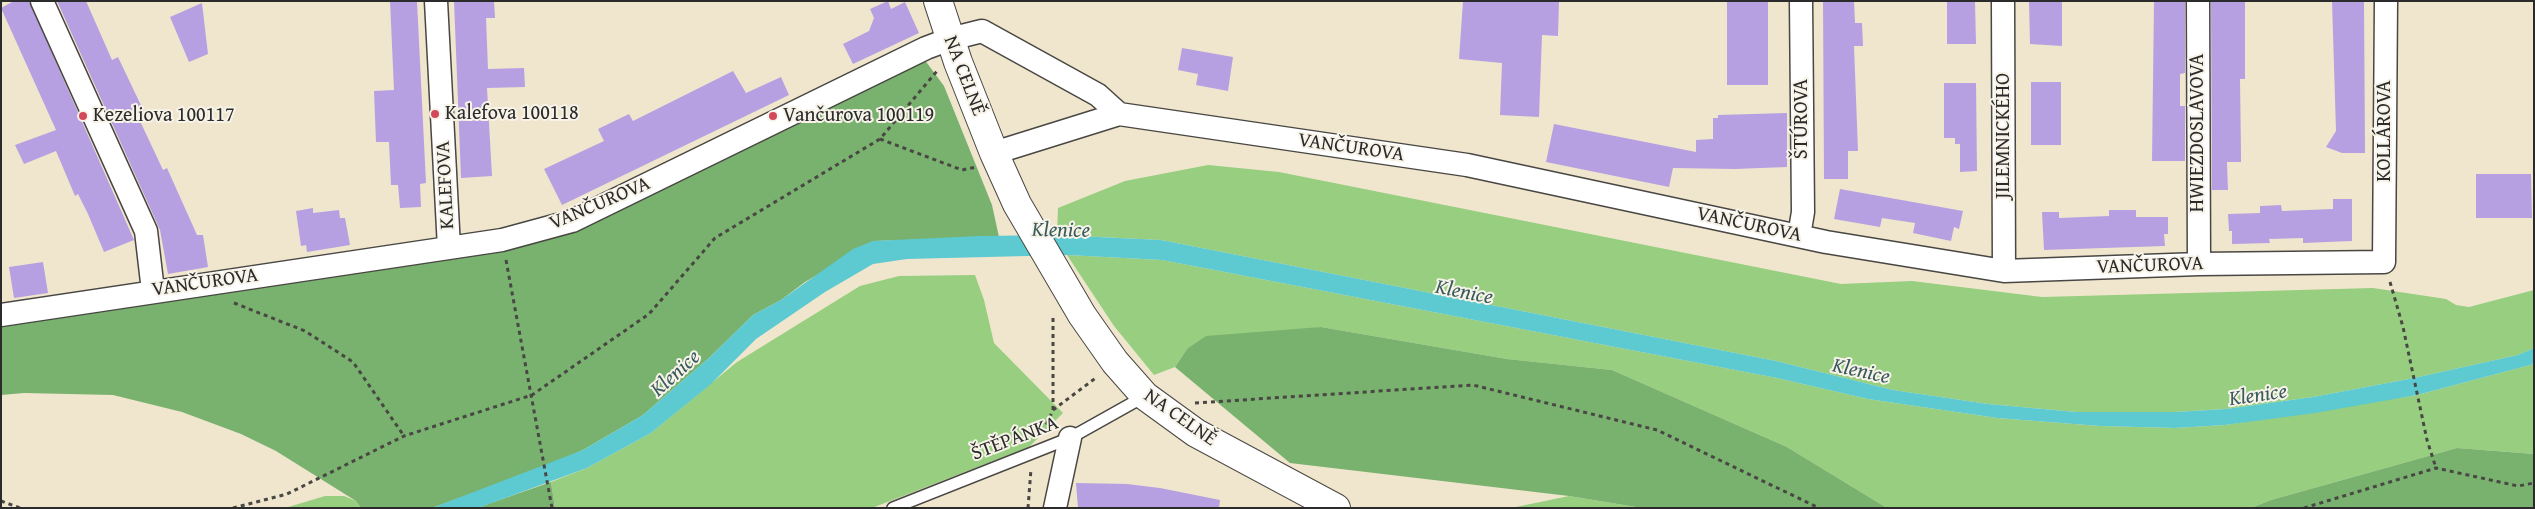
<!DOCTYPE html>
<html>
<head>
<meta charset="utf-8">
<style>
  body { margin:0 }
  #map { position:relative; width:2535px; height:509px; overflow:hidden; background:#f0e6cd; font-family:"Gentium Book Plus",serif }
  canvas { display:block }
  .frame { position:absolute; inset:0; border:2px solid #2b2b2b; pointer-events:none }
</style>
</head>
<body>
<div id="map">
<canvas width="2535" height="509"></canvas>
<div class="frame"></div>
</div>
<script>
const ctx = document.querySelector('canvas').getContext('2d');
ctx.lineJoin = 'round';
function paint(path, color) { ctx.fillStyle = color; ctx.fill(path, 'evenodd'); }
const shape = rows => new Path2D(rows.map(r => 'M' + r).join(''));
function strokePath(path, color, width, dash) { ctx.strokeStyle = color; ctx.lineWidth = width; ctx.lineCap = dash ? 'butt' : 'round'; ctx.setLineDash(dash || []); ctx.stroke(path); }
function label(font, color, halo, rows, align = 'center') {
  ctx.font = font + ' "Gentium Book Plus",serif'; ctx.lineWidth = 4; ctx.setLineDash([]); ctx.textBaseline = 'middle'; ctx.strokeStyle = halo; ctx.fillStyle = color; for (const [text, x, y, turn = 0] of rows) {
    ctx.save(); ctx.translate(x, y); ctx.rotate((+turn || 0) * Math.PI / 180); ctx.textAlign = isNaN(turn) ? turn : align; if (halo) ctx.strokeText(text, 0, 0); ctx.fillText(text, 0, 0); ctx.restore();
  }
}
paint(shape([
  [1208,165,1279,172,1841,284,1912,281,2042,297,2373,288,2446,299,2456,305,2469,307,2534,290,2534,348,2518,355,2414,378,2313,397,2226,409,2175,412,2076,412,1988,404,1893,390,1776,361,1161,240,1057,235,1058,208,1125,181],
  [1067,255,1162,260,1777,378,1868,399,1997,418,2100,426,2175,428,2225,425,2417,395,2534,364,2534,454,2457,448,2271,500,2251,508,1887,508,1787,447,1612,370,1507,359,1321,327,1187,349,1175,367,1154,375,1114,326],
  [975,275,984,300,994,343,1063,413,1029,447,872,508,555,508,551,482,587,468,651,433,737,362,860,286,899,276],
  [325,496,344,496,356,501,361,508,285,508],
  [1569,496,1642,508,1511,508]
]), '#97ce80');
paint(shape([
  [924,59,944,86,992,205,999,237,874,241,805,282,781,300,753,315,710,357,643,415,583,450,544,467,432,508,361,508,356,501,276,451,241,434,182,412,113,395,24,393,1,395,1,327,496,249],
  [1321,327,1507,359,1612,370,1787,447,1887,508,1642,508,1569,496,1290,463,1175,367,1187,349,1206,336],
  [2457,448,2534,454,2534,508,2251,508,2271,500],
  [551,482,555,508,478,508,491,503]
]), '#79b16e');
paint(shape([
  [1057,235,1161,240,1776,361,1893,390,1988,404,2076,412,2175,412,2226,409,2313,397,2414,378,2518,355,2534,348,2534,364,2417,395,2315,413,2225,425,2175,428,2100,426,1997,418,1868,399,1777,378,1162,260,1067,255,907,259,873,264,825,292,756,339,711,384,651,433,587,468,478,508,432,508,583,450,643,415,710,357,753,315,781,300,853,249,873,241,979,236]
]), '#5ccad0');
paint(shape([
  [14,1,29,1,134,240,104,252,88,214,78,194,75,196,56,151,24,164,15,145,56,130,1,8],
  [57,1,86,1,112,60,118,57,147,118,140,121,163,170,167,168,197,235,203,235,208,267,168,274,160,230],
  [390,1,417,1,426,183,420,184,421,207,400,208,398,185,391,185,389,142,376,142,374,91,394,90],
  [454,1,494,1,495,18,486,18,488,69,524,68,525,87,487,88,492,176,461,178],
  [888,1,891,9,905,2,919,33,853,64,843,44,869,31,874,18,870,9],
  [1463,1,1559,1,1558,36,1542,35,1539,117,1500,115,1502,63,1459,59],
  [1727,1,1768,1,1768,85,1727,85],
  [1823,1,1854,1,1855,23,1862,23,1863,46,1854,46,1858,151,1848,151,1848,179,1824,179],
  [1947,1,1975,1,1976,44,1947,44],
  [2029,1,2062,1,2062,46,2030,44],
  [2154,1,2185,1,2185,73,2180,74,2180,106,2185,106,2185,161,2152,161],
  [2211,1,2245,1,2245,79,2240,79,2241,154,2241,162,2227,162,2228,190,2212,190],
  [2332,1,2364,1,2365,153,2342,153,2326,147,2336,131],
  [202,3,208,54,189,62,170,17],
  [1182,48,1233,57,1228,91,1196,85,1198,74,1178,70],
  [733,71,746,93,781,77,789,95,562,205,544,169,604,141,598,129,629,114,633,121],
  [2031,82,2061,82,2061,145,2031,145],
  [1944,83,1976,83,1977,171,1960,172,1960,144,1955,144,1955,138,1944,138],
  [1787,113,1787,167,1735,169,1673,168,1669,187,1546,162,1554,124,1696,152,1696,140,1713,139,1713,118,1718,118,1718,115],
  [2476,174,2531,174,2532,218,2476,218],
  [1840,189,1963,211,1959,229,1954,227,1951,241,1913,233,1915,223,1882,218,1880,227,1834,219],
  [2333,199,2352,199,2352,241,2303,243,2303,238,2269,239,2270,243,2232,244,2232,231,2229,231,2228,214,2260,213,2260,206,2281,205,2282,211,2333,209],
  [313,208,313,213,339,210,340,218,345,218,350,245,307,252,306,245,301,246,296,211],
  [2109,210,2136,210,2136,217,2168,217,2168,234,2164,234,2165,246,2044,250,2042,212,2059,212,2059,218,2109,216],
  [43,262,48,293,14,298,9,267],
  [1076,483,1127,484,1160,488,1220,500,1219,508,1078,508]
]), '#b7a0e2');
const service = shape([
  [893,508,1070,438,1145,396]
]);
const minor = shape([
  [42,1,146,231,153,291],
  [436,1,449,248],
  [2003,1,2004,271],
  [2198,1,2199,264],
  [994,153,1119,114,1467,165,1826,242,2004,271,2199,264,2384,262,2386,1],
  [1799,236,1803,212,1801,1],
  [1,315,502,240,572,221,926,48,950,39,982,31,1098,95,1119,114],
  [1055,508,1070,438]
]);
const tertiary = shape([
  [938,1,958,62,994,153,1017,204,1082,315,1115,362,1145,396,1196,433,1336,508]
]);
strokePath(service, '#494743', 14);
strokePath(minor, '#494743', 25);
strokePath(tertiary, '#494743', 30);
strokePath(shape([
  [880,139,962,170,976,167],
  [506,260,552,508],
  [2390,282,2403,327,2427,440,2436,468],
  [234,303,305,331,353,362,404,436],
  [1195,403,1473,385,1657,430,1819,508],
  [1053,410,1053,314],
  [1043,432,1053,410,1097,377],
  [1,501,20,508],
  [233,508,287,494,404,436,532,395,649,314,715,238,880,139,937,71],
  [1028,508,1031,469],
  [2304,508,2436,468,2518,486,2534,483]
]), '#494743', 3, [4, 4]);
strokePath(service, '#fff', 11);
strokePath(minor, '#fff', 22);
strokePath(tertiary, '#fff', 28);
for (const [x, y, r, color] of [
  [435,114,5,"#d1495b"],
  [83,116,5,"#d1495b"],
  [773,116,5,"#d1495b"]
]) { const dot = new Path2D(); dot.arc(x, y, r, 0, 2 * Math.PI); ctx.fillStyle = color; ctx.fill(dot); strokePath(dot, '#f7f3e8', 2); }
label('20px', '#2b2b2b', '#f7f3e8', [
  ["NA CELNĚ",964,76,69],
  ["ŠTÚROVA",1802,119,-90],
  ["KOLLÁROVA",2385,131,-90],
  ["HWIEZDOSLAVOVA",2198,133,-90],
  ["JILEMNICKÉHO",2004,136,-90],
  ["VANČUROVA",1351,148,8],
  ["KALEFOVA",446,185,-93],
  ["VANČUROVA",600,204,-23],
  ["VANČUROVA",1749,225,12],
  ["VANČUROVA",2150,266,-2],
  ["VANČUROVA",205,283,-8],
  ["NA CELNĚ",1180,418,35],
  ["ŠTĚPÁNKA",1015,439,-21]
]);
label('20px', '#2b2b2b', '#f7f3e8', [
  ["Kalefova 100118",445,114],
  ["Kezeliova 100117",93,116],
  ["Vančurova 100119",783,116]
], 'left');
label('italic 21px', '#3a5b5d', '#f7f3e8', [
  ["Klenice",1061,231,1],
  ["Klenice",1464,293,11],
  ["Klenice",1861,372,12],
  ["Klenice",676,374,-42],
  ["Klenice",2258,396,-8]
]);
</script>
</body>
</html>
